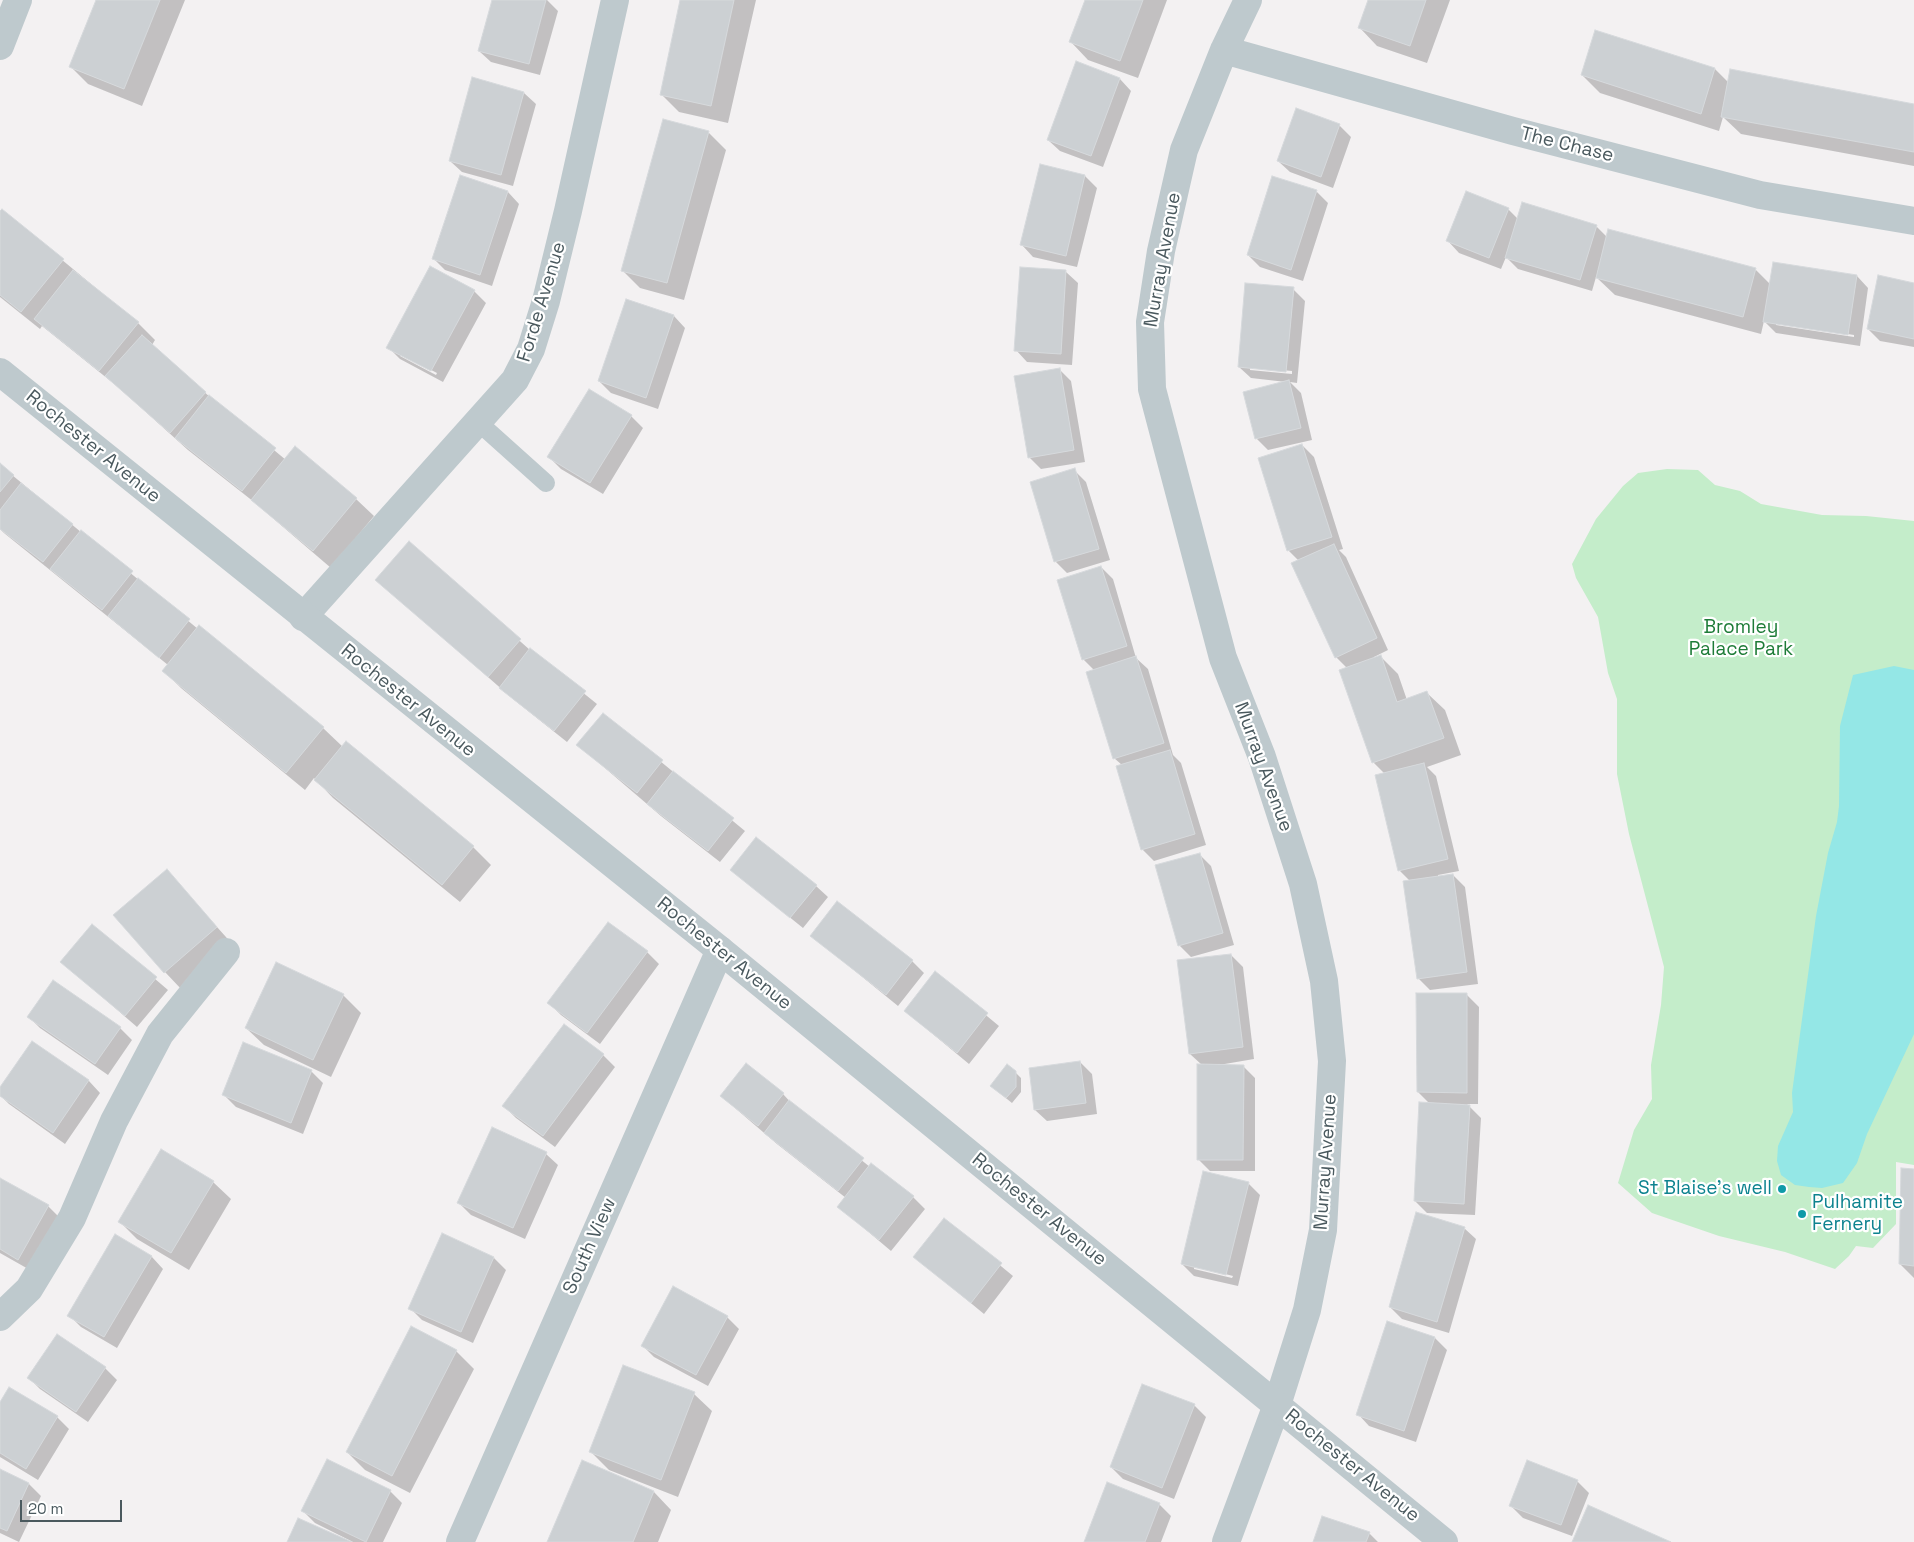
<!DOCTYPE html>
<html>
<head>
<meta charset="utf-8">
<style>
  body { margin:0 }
  #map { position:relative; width:1914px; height:1542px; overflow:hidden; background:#f3f1f2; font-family:"Space Grotesk",sans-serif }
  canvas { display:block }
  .scale { position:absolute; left:20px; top:1500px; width:102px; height:22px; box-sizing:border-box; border:2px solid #4a595e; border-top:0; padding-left:6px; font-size:15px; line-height:18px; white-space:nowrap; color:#4a595e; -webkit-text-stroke:4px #fff; paint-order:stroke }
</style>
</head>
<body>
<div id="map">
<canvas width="1914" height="1542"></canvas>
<div class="scale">20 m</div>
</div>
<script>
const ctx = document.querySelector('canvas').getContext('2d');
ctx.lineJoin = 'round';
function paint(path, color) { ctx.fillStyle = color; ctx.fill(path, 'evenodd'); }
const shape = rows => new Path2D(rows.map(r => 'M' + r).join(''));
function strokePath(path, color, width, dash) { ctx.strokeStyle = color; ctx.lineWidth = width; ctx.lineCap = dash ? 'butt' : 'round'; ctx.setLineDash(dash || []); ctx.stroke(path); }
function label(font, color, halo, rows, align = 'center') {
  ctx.font = font + ' "Space Grotesk",sans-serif'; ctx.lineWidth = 4.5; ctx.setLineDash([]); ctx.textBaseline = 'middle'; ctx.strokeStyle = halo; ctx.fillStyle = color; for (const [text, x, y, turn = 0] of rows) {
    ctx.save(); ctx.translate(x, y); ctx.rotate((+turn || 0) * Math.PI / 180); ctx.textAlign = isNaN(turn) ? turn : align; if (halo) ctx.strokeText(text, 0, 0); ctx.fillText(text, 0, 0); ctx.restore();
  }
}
paint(shape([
  [1667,469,1698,470,1715,485,1740,491,1761,504,1822,515,1866,516,1914,521,1914,1165,1896,1162,1896,1224,1873,1248,1856,1246,1849,1256,1835,1269,1785,1252,1719,1236,1652,1213,1618,1183,1634,1130,1652,1099,1651,1065,1661,1005,1664,967,1629,834,1617,774,1617,699,1608,673,1598,617,1576,578,1572,564,1596,519,1623,486,1638,473]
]), '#c4edca');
paint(shape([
  [1894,666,1914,670,1914,1034,1867,1134,1857,1163,1843,1183,1822,1188,1809,1187,1795,1185,1781,1175,1777,1161,1778,1146,1793,1112,1792,1093,1816,916,1828,853,1837,822,1839,806,1840,726,1853,675]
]), '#94e7e6');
paint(shape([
  [97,0,185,0,142,106,88,84,70,66],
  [493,0,547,0,558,11,540,75,491,62,479,51],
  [682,0,756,0,728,123,679,112,661,94],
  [1087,0,1167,0,1138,78,1088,60,1071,42],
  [1370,0,1450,0,1427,63,1377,46,1360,28],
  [1596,32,1715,69,1729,83,1914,105,1914,166,1741,134,1723,117,1719,131,1600,93,1582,75],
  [1120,79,1131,91,1103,167,1060,151,1048,140],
  [524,93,536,104,513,186,462,172,450,161],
  [1339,125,1351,137,1333,188,1290,172,1278,161],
  [708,132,726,150,684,300,640,288,622,270],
  [1085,176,1097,188,1077,267,1033,257,1022,245],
  [1316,191,1328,203,1303,281,1260,267,1248,255],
  [508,192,519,204,492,286,445,270,434,259],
  [1508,209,1518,219,1596,226,1607,237,1755,269,1770,284,1857,276,1868,288,1860,346,1776,333,1764,321,1761,334,1615,295,1596,277,1592,291,1518,269,1506,257,1501,269,1459,253,1448,241],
  [1776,323,1854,335,1854,337,1776,325],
  [2,210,138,323,155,340,152,345,211,398,286,460,356,499,374,516,331,568,254,502,188,450,118,387,42,326,40,329,0,297,0,213],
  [1066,272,1078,283,1072,365,1027,362,1016,350],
  [1914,284,1914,347,1880,341,1868,329],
  [1293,289,1305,301,1297,383,1290,382,1301,393,1312,440,1268,450,1256,438,1286,382,1251,378,1239,367],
  [1250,367,1292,371,1292,374,1250,370],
  [474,291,486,303,443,382,400,359,388,347],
  [400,354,437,373,436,375,400,356],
  [674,316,685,328,658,409,611,393,599,381],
  [1059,369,1071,381,1085,462,1041,469,1029,457],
  [590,390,631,416,643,428,603,494,561,469,549,457],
  [1302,445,1314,457,1343,549,1339,550,1346,557,1388,650,1374,657,1375,659,1381,657,1398,674,1407,700,1427,693,1445,710,1461,755,1427,767,1436,776,1459,871,1438,875,1438,877,1453,875,1465,887,1478,984,1430,990,1418,978,1410,881,1399,870,1385,774,1373,762,1347,668,1336,657,1299,561,1288,550],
  [0,465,198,629,323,728,343,747,346,742,473,847,491,865,460,902,333,798,314,778,305,790,181,688,163,670,168,665,4,533,0,529],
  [1074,470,1086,482,1110,560,1067,573,1055,561],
  [409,543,530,650,597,704,567,742,513,699,377,580],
  [1101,567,1113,579,1136,658,1148,669,1173,755,1181,763,1206,845,1154,861,1142,849,1122,765,1114,758,1094,670,1083,659],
  [603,714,745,831,720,862,661,816,578,745],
  [1199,854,1211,866,1234,945,1191,957,1179,945],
  [731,870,816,886,828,897,803,928],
  [167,871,234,946,182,990,165,972],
  [609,923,647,952,659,964,600,1044,561,1015,549,1003],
  [92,925,168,990,137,1027,62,962],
  [812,936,912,961,924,973,898,1006],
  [1231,955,1243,967,1254,1059,1213,1066,1243,1066,1255,1078,1255,1171,1210,1171,1198,1159,1202,1065,1190,1054],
  [935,973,999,1026,969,1064,905,1011],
  [53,982,120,1028,132,1040,108,1075,40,1028,28,1016],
  [343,995,361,1013,331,1077,264,1045,246,1028],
  [1467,995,1479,1007,1478,1104,1467,1104,1481,1118,1475,1215,1427,1213,1415,1201,1430,1104,1418,1092],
  [564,1026,603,1055,615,1067,555,1147,516,1118,504,1106],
  [33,1042,89,1081,100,1093,65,1144,9,1104,0,1095,0,1089],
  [1080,1062,1092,1074,1097,1114,1047,1121,1035,1110],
  [311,1071,323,1083,303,1134,236,1107,224,1095],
  [1015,1072,1021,1078,1021,1092,1012,1103,997,1091],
  [783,1094,794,1106,870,1167,913,1197,925,1209,891,1251,839,1207,846,1198,777,1144,721,1096],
  [492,1129,546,1154,558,1165,525,1239,471,1215,459,1203],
  [1914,1170,1914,1278,1900,1264],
  [0,1180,48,1206,60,1218,30,1270,0,1253],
  [213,1182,231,1199,189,1270,137,1239,120,1222],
  [1248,1183,1260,1195,1238,1286,1194,1276,1182,1264],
  [1194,1266,1233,1276,1232,1278,1194,1269],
  [945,1220,1013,1276,984,1314,915,1257],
  [1464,1228,1476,1239,1449,1333,1402,1319,1390,1307],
  [443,1235,494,1258,506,1270,473,1343,422,1320,410,1308],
  [116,1236,152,1257,163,1269,117,1348,81,1327,69,1315],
  [727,1317,739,1329,708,1386,654,1357,642,1345],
  [1388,1323,1435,1338,1447,1350,1416,1442,1369,1426,1358,1414],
  [57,1336,105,1368,117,1380,88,1422,40,1389,29,1378],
  [456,1351,474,1369,410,1493,365,1470,347,1452],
  [694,1394,712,1411,678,1497,609,1470,591,1452],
  [0,1405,57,1417,69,1429,38,1480,0,1457],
  [1194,1405,1206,1417,1174,1499,1123,1479,1111,1467],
  [583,1462,654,1492,671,1510,658,1542,549,1542],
  [0,1470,29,1484,41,1496,19,1542,0,1533],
  [1577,1481,1589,1493,1572,1536,1523,1518,1511,1506],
  [390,1491,402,1503,383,1542,353,1542,315,1523,303,1511],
  [1159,1504,1171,1516,1161,1542,1085,1542],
  [1369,1533,1378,1542,1314,1542]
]), '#0003');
const building = shape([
  [96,0,160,0,124,89,69,67,96,0],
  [492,0,546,0,529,64,478,51,492,0],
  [680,0,734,0,711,106,660,95,680,0],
  [1085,0,1143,0,1120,61,1069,42,1085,0],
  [1368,0,1426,0,1410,46,1358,28,1368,0],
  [1595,30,1715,68,1701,114,1581,75,1595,30],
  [1076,61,1120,78,1091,156,1047,140,1076,61],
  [1730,69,1914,104,1914,152,1721,117,1730,69],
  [472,77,524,92,501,175,449,161,472,77],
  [1296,108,1340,124,1321,177,1277,161,1296,108],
  [663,119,709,131,667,283,621,271,663,119],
  [1040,164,1085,175,1066,256,1020,245,1040,164],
  [460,175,508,191,480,275,432,259,460,175],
  [1272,176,1317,190,1291,270,1247,255,1272,176],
  [1466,191,1509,208,1489,258,1446,241,1466,191],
  [1522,202,1597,225,1580,280,1505,258,1522,202],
  [2,209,64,259,21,312,0,295,0,211,2,209],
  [1608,229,1756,268,1743,317,1596,278,1608,229],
  [1773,262,1857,275,1848,335,1763,322,1773,262],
  [430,266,475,290,431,371,386,348,430,266],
  [1020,267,1066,270,1061,354,1014,351,1020,267],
  [73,270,139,322,99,371,34,319,73,270],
  [1878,275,1914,283,1914,339,1867,329,1878,275],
  [1245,283,1294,287,1286,372,1238,367,1245,283],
  [626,299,674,315,646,398,598,381,626,299],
  [142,335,206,392,170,433,105,376,142,335],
  [1060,368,1074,450,1028,458,1014,376,1060,368],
  [1289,380,1301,428,1255,439,1243,392,1289,380],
  [589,389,632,415,590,483,547,457,589,389],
  [209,395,276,448,242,491,175,438,209,395],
  [1302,444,1332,537,1287,551,1258,458,1302,444],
  [295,446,357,498,313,551,251,500,295,446],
  [0,463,14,475,0,492,0,463],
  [1075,468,1099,549,1054,562,1030,482,1075,468],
  [21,483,73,524,43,562,0,529,0,510,21,483],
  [81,530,133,571,102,610,50,569,81,530],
  [409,541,521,639,488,677,375,580,409,541],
  [1334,544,1377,638,1335,658,1291,563,1334,544],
  [1101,566,1127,646,1082,660,1057,580,1101,566],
  [138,578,190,619,159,658,108,616,138,578],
  [199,625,324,727,286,773,162,671,199,625],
  [530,648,586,691,554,731,499,688,530,648],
  [1381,655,1397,702,1427,691,1444,738,1372,763,1339,670,1381,655],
  [1136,656,1164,743,1113,759,1086,672,1136,656],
  [603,713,663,760,637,793,576,745,603,713],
  [346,741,474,846,442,885,314,780,346,741],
  [1170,750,1195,834,1141,850,1116,766,1170,750],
  [1424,763,1448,859,1398,871,1375,775,1424,763],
  [673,771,734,818,708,851,647,804,673,771],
  [756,837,817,885,790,918,730,870,756,837],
  [1200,853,1223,933,1178,946,1155,865,1200,853],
  [167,869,217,927,164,973,113,915,167,869],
  [1453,874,1467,972,1417,979,1403,881,1453,874],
  [837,901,913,960,886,995,810,936,837,901],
  [608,922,648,951,587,1033,547,1003,608,922],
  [92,924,157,977,125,1016,60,962,92,924],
  [1231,954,1243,1047,1189,1054,1177,960,1231,954],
  [276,962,344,994,313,1060,245,1028,276,962],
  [935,971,988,1013,957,1053,904,1011,935,971],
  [53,980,121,1027,95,1064,27,1017,53,980],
  [1416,993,1467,993,1467,1093,1417,1092,1416,993],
  [564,1024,604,1054,543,1136,502,1106,564,1024],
  [32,1041,89,1080,53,1133,0,1096,0,1087,32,1041],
  [243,1042,312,1070,291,1123,222,1095,243,1042],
  [1080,1061,1086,1103,1034,1110,1029,1068,1080,1061],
  [746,1063,784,1093,758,1126,720,1096,746,1063],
  [1007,1064,1016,1071,1016,1087,1006,1098,990,1086,1007,1064],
  [1197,1064,1244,1065,1243,1160,1197,1160,1197,1064],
  [789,1100,864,1158,838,1191,764,1133,789,1100],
  [1419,1102,1470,1105,1464,1204,1414,1201,1419,1102],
  [492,1127,547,1152,513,1228,457,1203,492,1127],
  [161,1149,214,1181,171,1253,118,1222,161,1149],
  [871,1163,914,1196,879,1240,837,1207,871,1163],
  [1901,1168,1914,1169,1914,1266,1899,1264,1901,1168],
  [1203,1171,1249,1182,1226,1275,1181,1264,1203,1171],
  [0,1178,49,1205,18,1260,0,1249,0,1178],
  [1416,1212,1465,1227,1437,1322,1389,1307,1416,1212],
  [944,1218,1002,1263,971,1303,913,1257,944,1218],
  [442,1233,494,1257,461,1332,408,1309,442,1233],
  [115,1234,152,1256,104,1337,67,1316,115,1234],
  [673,1286,728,1316,696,1375,641,1346,673,1286],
  [1387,1321,1435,1337,1404,1431,1356,1415,1387,1321],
  [411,1326,457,1350,392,1476,346,1452,411,1326],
  [57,1334,106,1367,76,1412,27,1378,57,1334],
  [623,1365,695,1392,661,1480,589,1452,623,1365],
  [1142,1384,1195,1404,1162,1488,1110,1467,1142,1384],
  [9,1387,58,1416,26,1469,0,1453,0,1402,9,1387],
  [327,1459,391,1490,366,1542,301,1511,327,1459],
  [582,1460,654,1491,633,1542,547,1542,582,1460],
  [1527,1460,1578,1480,1561,1525,1509,1506,1527,1460],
  [0,1469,29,1483,7,1531,0,1528,0,1469],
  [1107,1482,1160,1503,1145,1542,1084,1542,1107,1482],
  [1588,1505,1671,1542,1572,1542,1588,1505],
  [1322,1516,1370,1532,1366,1542,1313,1542,1322,1516],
  [298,1518,352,1542,287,1542,298,1518]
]);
paint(building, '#ccd0d3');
strokePath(building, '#d6d9dc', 1);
strokePath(shape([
  [478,422,546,483]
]), '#bec9cd', 18);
strokePath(shape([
  [0,46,18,0],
  [1224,50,1513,131,1760,195,1914,221],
  [303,617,515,380,531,349,546,301,568,211,615,0],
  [0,1317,29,1289,72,1218,114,1121,160,1034,226,952],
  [460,1542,720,950],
  [1226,1542,1277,1405,1307,1310,1323,1230,1332,1061,1324,981,1303,884,1262,757,1223,658,1152,389,1150,322,1161,251,1184,150,1224,50,1248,0]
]), '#bec9cd', 28);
strokePath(shape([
  [0,372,720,950,1444,1542]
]), '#bec9cd', 28);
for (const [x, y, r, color] of [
  [1782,1189,5,"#0f9aa8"],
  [1802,1214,5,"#0f9aa8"]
]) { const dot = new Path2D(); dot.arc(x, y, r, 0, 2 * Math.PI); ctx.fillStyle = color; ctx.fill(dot); strokePath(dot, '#fff', 2); }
label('19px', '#4a595e', '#fff', [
  ["The Chase",1567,145,14],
  ["Murray Avenue",1163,260,-80],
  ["Forde Avenue",542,302,-73],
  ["Rochester Avenue",93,447,39],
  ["Rochester Avenue",408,701,39],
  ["Murray Avenue",1263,767,70],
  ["Rochester Avenue",724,954,39],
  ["Murray Avenue",1326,1162,-86],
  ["Rochester Avenue",1039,1210,39],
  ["South View",590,1246,-66],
  ["Rochester Avenue",1352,1466,39]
]);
label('19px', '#1e7c38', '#fff', [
  ["Bromley",1741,628],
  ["Palace Park",1741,650]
]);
label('19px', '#0d838f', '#fff', [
  ["St Blaise's well",1772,1189],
  ["Pulhamite",1812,1203,"left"],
  ["Fernery",1812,1225,"left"]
], 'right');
</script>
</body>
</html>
